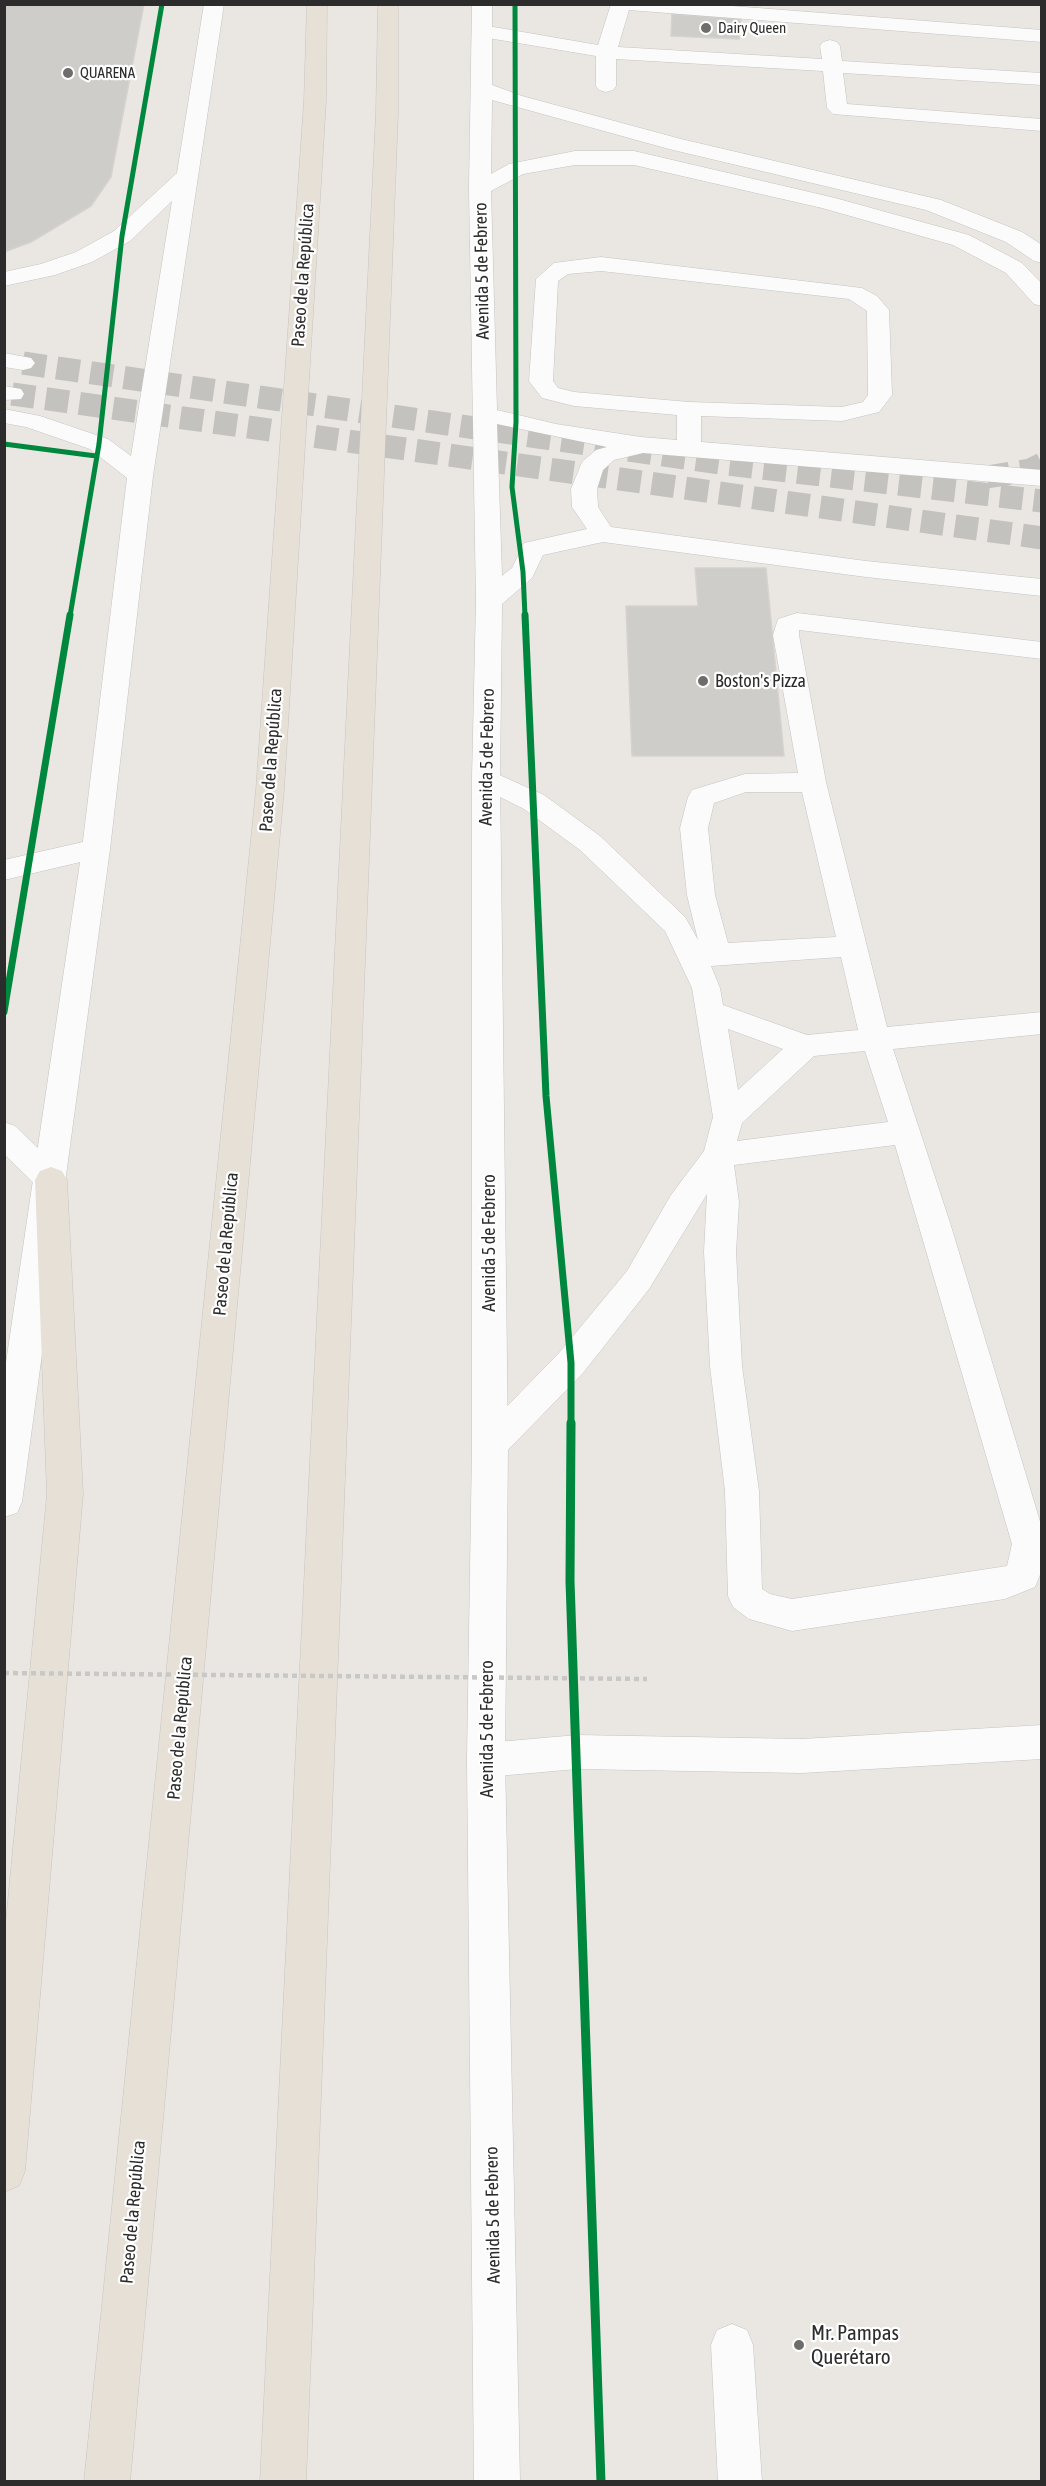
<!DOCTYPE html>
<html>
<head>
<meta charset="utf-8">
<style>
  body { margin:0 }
  #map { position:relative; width:1046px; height:2486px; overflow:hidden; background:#eae7e3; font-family:"Asap Condensed",sans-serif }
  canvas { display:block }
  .frame { position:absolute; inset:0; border:6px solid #2c2c2c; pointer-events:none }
</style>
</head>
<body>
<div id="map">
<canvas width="1046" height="2486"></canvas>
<div class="frame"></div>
</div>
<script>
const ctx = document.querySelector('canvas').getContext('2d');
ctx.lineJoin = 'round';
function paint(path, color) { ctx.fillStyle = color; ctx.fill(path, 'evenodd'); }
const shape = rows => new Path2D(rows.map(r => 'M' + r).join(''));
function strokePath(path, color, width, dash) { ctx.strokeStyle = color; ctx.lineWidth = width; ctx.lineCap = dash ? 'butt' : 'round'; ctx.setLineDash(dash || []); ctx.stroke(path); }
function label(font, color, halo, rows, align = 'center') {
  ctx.font = font + ' "Asap Condensed",sans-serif'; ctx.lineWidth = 4.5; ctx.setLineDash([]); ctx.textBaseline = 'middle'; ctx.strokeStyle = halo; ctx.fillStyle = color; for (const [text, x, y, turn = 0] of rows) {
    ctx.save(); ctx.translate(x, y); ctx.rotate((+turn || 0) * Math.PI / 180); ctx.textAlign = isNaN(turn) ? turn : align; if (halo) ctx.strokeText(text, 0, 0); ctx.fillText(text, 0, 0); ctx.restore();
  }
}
const building = shape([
  [4,4,144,4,111,177,91,206,31,242,4,252,4,4],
  [672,14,741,19,739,39,671,36,672,14],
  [695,568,766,568,784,756,632,756,626,606,698,606,695,568]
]);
paint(building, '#cfcdca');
strokePath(building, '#d5d2cf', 1.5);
strokePath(shape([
  [23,363,719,463,1042,501],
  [12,394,1042,538],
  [987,477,1030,470,1042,464]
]), '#c4c2be', 23, [23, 11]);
const service = shape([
  [611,4,706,4,1042,30,1042,42,629,10,618,47,822,59,820,46,823,42,830,40,837,42,840,46,842,61,1042,73,1042,85,843,73,847,104,1042,119,1042,131,833,114,827,108,823,71,616,59,616,86,613,90,606,92,599,90,596,86,596,56,482,37,472,31,482,25,598,45,611,4],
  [601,257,862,288,877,296,889,310,892,395,879,412,842,421,701,416,701,449,697,454,689,456,681,454,677,449,677,415,574,406,542,398,529,381,536,279,554,263,601,257],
  [601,271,849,299,867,311,868,395,863,402,842,407,689,402,574,392,558,388,553,381,558,281,568,274,601,271],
  [797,613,1042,642,1042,659,799,630,799,635,826,782,887,1027,1042,1012,1042,1034,893,1049,951,1226,1042,1528,1042,1570,1035,1587,1005,1599,792,1631,749,1619,733,1607,728,1596,725,1491,710,1366,704,1252,707,1194,649,1289,583,1373,502,1456,490,1460,478,1456,473,1446,478,1436,559,1353,627,1271,671,1195,704,1151,713,1117,692,988,665,931,580,850,524,809,476,785,473,778,476,771,486,769,544,795,600,836,685,917,698,940,687,895,680,828,688,797,692,790,745,774,798,773,773,635,778,619,797,613],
  [746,792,802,792,836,937,728,943,715,895,708,828,714,803,746,792],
  [841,957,858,1030,807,1035,723,1005,720,988,711,966,841,957],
  [728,1029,783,1049,738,1090,728,1029],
  [865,1051,888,1122,737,1141,742,1123,814,1056,865,1051],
  [895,1145,1012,1544,1007,1566,792,1599,770,1594,762,1589,759,1491,742,1366,736,1252,739,1202,734,1165,895,1145],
  [96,839,106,842,110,849,106,856,4,880,4,860,96,839],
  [4,1122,15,1126,62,1171,66,1180,62,1189,51,1192,40,1189,4,1154,4,1122],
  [1042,1725,1042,1759,802,1773,577,1769,486,1777,473,1772,468,1760,473,1748,486,1743,577,1735,802,1739,1042,1725],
  [732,2324,747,2330,753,2345,762,2482,718,2482,711,2345,717,2330,732,2324]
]);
const secondary = shape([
  [204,4,224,4,153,476,110,849,22,1502,17,1513,4,1517,4,1376,82,849,127,478,90,449,26,427,4,423,4,409,40,416,108,439,131,456,172,201,130,241,92,262,55,275,4,286,4,272,41,264,76,252,114,231,177,173,204,4],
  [472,4,492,4,492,85,522,96,681,139,941,200,1022,232,1042,245,1042,263,1034,261,1006,242,926,210,669,149,492,100,491,174,509,164,575,151,634,151,835,198,969,235,1022,263,1042,284,1042,306,1034,304,1006,273,953,245,822,208,634,165,575,165,523,174,491,191,497,410,556,424,641,437,1042,470,1042,486,643,453,614,460,603,470,597,489,598,507,611,527,866,561,1042,579,1042,596,866,577,603,542,543,555,532,578,502,604,500,778,508,1446,505,1760,520,2482,474,2482,467,1760,472,1446,472,778,476,601,469,188,472,4],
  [497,424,607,447,596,450,582,462,571,489,572,507,587,529,524,543,512,568,502,576,497,424],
  [4,353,31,358,35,363,31,368,23,370,4,367,4,353],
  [4,386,21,389,24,394,21,399,4,400,4,386]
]);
const trunk = shape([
  [307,4,327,4,326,101,284,790,130,2482,84,2482,256,790,304,101,307,4],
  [378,4,398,4,398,113,306,2482,260,2482,376,113,378,4],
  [51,1167,62,1171,67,1180,83,1494,25,2171,19,2186,4,2192,4,1942,47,1494,35,1180,40,1171,51,1167]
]);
strokePath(service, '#c4c3c2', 1);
strokePath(secondary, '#c4c3c2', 1);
strokePath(trunk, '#c6c4c2', 1);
paint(service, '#fcfbfb');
paint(secondary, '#fcfbfb');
paint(trunk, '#e6e0d6');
strokePath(shape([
  [4,1673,647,1679]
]), '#c8c8c7', 4.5, [5, 4]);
strokePath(shape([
  [515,4,516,422,512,487,523,572,525,616],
  [4,444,96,456],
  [70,616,99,444,122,236,162,4]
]), '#00873e', 5);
strokePath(shape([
  [525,615,546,1096,571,1363,571,1425],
  [4,1012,70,615]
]), '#00873e', 7);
strokePath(shape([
  [571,1423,570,1581,601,2482]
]), '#00873e', 9);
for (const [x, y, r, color] of [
  [706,28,6,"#6e6d6c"],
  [68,73,6,"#6e6d6c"],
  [703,681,6,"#6e6d6c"],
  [799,2345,6,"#6e6d6c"]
]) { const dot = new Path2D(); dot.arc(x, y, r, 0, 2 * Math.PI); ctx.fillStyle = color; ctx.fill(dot); strokePath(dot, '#fff', 2); }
label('15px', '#2c2c2c', '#fff', [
  ["Dairy Queen",718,28],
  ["QUARENA",80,73]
], 'left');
label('18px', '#2c2c2c', '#fff', [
  ["Avenida 5 de Febrero",482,271,-91],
  ["Paseo de la República",303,275,-86],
  ["Avenida 5 de Febrero",487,757,-89],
  ["Paseo de la República",271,760,-86],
  ["Avenida 5 de Febrero",489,1243,-90],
  ["Paseo de la República",226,1244,-85],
  ["Paseo de la República",180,1728,-85],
  ["Avenida 5 de Febrero",487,1729,-90],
  ["Paseo de la República",133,2212,-85],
  ["Avenida 5 de Febrero",493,2215,-91]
]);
label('18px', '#2c2c2c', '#fff', [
  ["Boston's Pizza",715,681]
], 'left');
label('21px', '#2c2c2c', '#fff', [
  ["Mr. Pampas",811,2333],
  ["Querétaro",811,2357]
], 'left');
</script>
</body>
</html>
